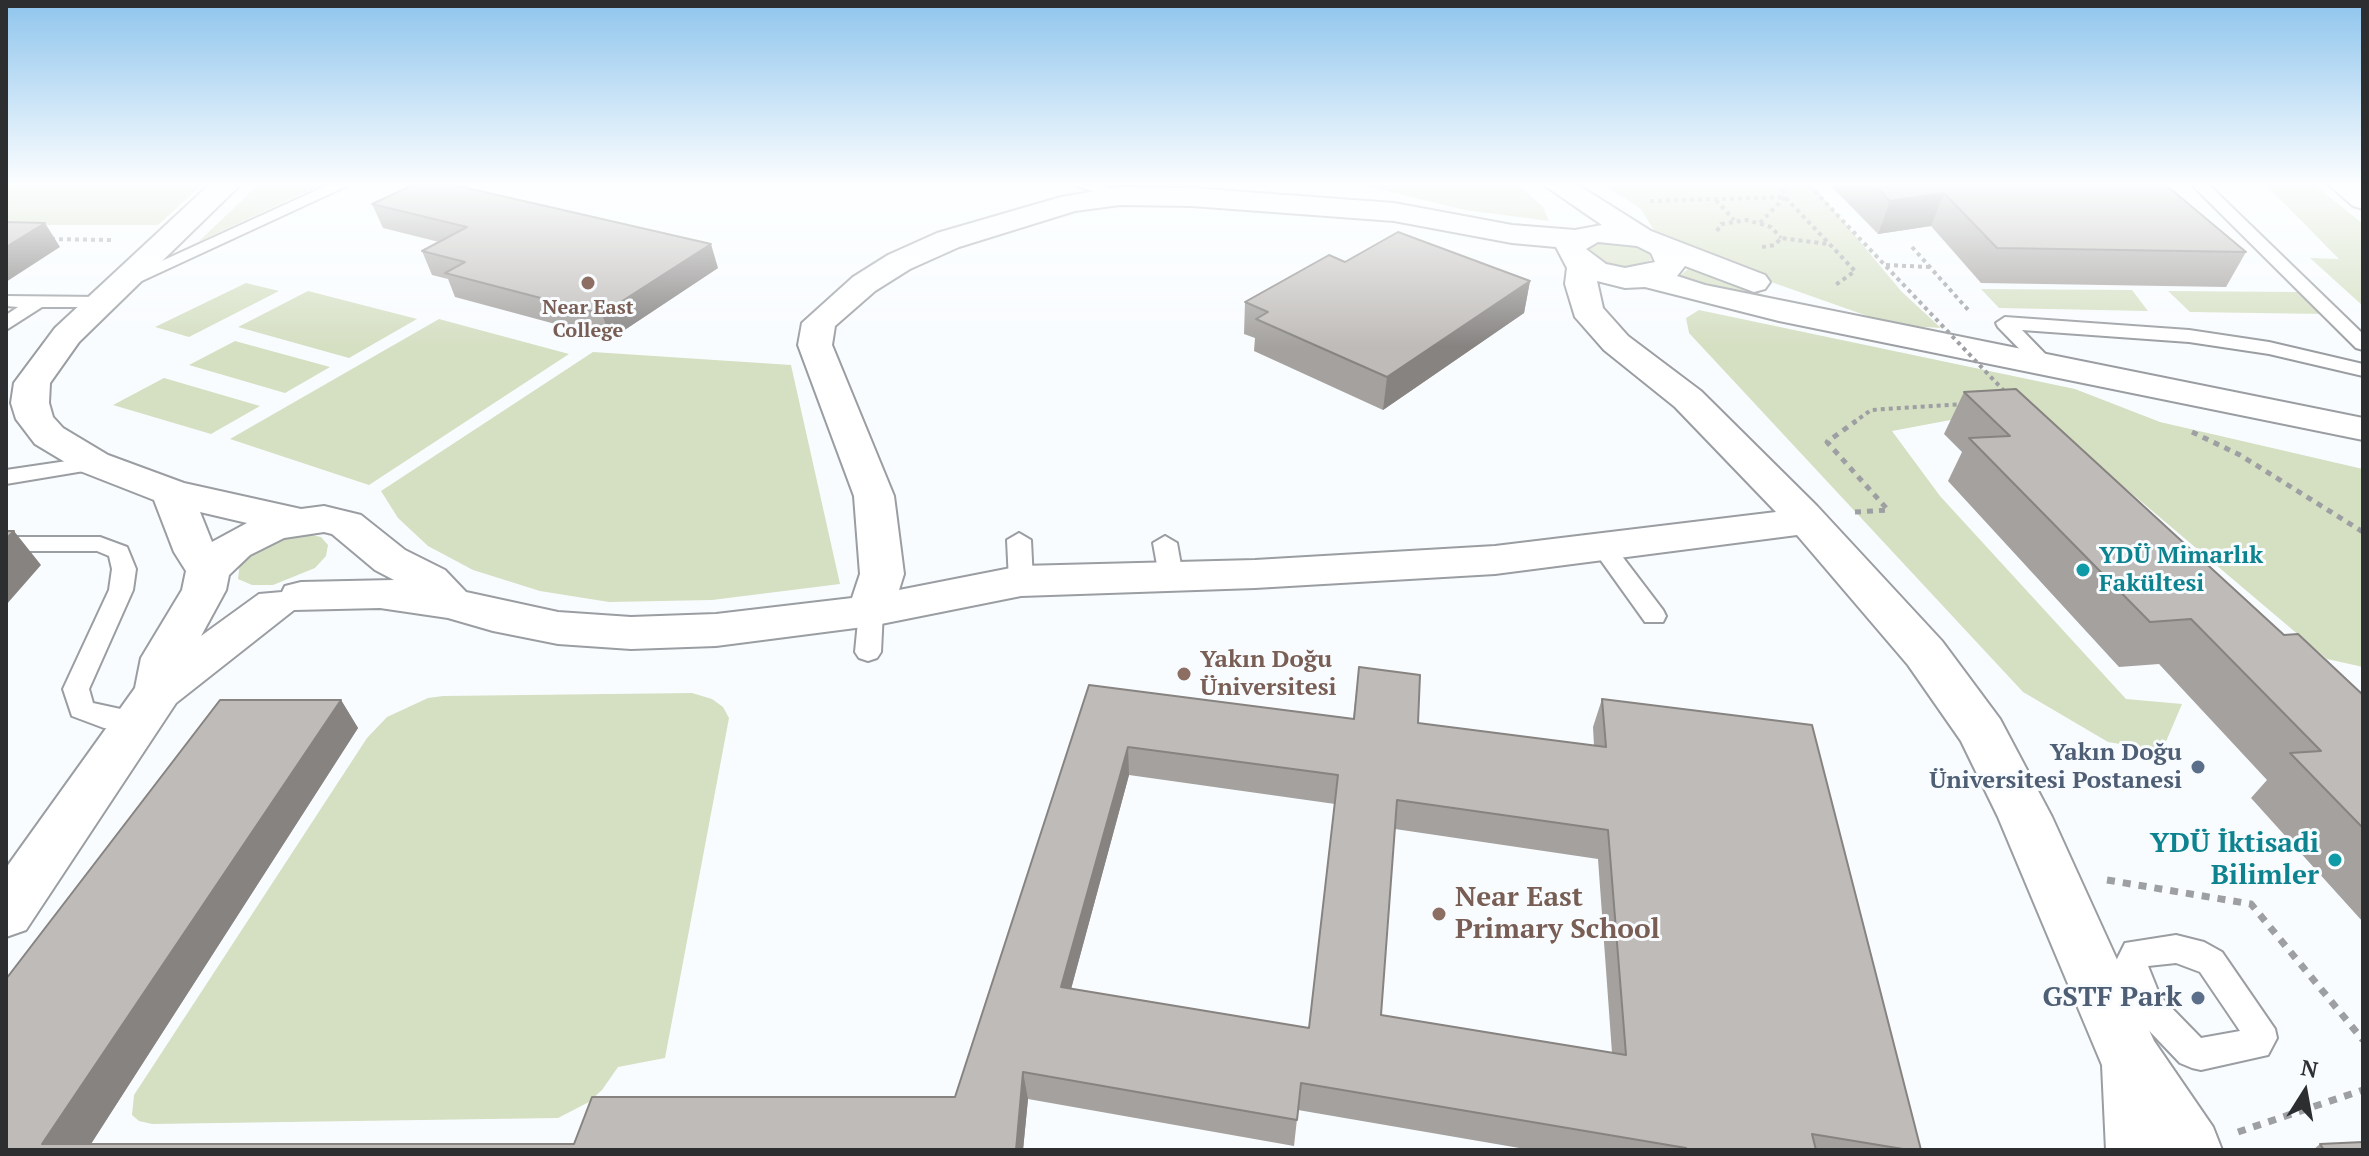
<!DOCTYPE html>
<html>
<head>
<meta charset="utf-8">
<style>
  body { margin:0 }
  #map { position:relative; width:2369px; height:1156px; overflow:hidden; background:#f9fcff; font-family:"PT Serif",serif }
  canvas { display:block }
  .frame { position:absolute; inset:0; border:8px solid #2d2e30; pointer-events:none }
  .north { position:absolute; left:2265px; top:1052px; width:80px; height:80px; -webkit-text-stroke:6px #f9fcff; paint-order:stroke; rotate:11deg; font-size:22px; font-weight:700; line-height:32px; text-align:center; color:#2d2e30 }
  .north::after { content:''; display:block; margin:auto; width:28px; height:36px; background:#2d2e30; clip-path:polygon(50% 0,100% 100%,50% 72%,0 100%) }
</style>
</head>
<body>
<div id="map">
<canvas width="2369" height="1156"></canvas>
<div class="frame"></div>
<div class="north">N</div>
</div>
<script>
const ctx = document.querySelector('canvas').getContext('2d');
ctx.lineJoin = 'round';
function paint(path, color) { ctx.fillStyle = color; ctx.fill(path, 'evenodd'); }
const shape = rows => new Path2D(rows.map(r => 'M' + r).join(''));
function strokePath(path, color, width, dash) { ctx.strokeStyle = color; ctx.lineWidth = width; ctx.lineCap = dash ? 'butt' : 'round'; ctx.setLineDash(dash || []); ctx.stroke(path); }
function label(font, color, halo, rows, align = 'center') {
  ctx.font = font + ' "PT Serif",serif'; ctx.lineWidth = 6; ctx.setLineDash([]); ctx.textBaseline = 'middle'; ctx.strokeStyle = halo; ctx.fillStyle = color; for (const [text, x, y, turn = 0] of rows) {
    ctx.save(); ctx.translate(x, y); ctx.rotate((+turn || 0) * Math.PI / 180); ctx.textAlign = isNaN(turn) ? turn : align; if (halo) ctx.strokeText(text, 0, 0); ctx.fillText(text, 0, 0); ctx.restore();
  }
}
paint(shape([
  [6,185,202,185,158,225,6,225],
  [258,185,321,185,198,242],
  [1362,185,1518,185,1543,207,1549,221,1465,210],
  [1604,185,1813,185,1901,291,1941,328,1893,325,1672,247,1659,239,1641,209],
  [2266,185,2315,185,2363,224,2363,306,2310,258,2339,259],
  [1625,241,1649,251,1651,260,1632,268,1621,268,1601,263,1589,254,1588,249,1597,242],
  [1689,268,1717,279,1785,302,1674,281],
  [246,283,279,291,189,337,155,327],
  [1981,289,2132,290,2148,311,1999,308],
  [308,291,417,319,349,358,238,327],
  [2168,291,2298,292,2325,314,2190,312],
  [1699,310,2075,389,2160,422,2363,469,2363,667,2327,659,2052,426,2004,410,1892,431,1940,496,2126,699,2182,704,2162,751,2108,742,2023,692,1689,333,1686,318],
  [439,319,569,354,369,485,230,439],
  [235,341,330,367,285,393,189,365],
  [593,352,791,365,840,584,712,600,609,602,540,591,473,570,428,546,398,518,381,491],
  [164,378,260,406,211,434,113,405],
  [307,534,321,537,328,545,326,556,315,568,273,585,252,585,238,579,240,561,276,539],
  [692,693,712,699,723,707,729,718,665,1058,618,1067,602,1090,589,1102,558,1118,152,1124,139,1121,132,1115,134,1095,367,738,387,717,428,698,443,696]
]), '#d5dfc2');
const lane = shape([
  [328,185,349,185,133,285,121,285,118,281,328,185],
  [1075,185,1100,185,1128,196,1120,201,1075,185],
  [2192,185,2209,185,2363,334,2363,350,2356,348,2192,185],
  [6,296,102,297,111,302,102,307,42,307,6,330,6,315,18,307,6,306,6,296],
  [2005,317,2189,330,2269,342,2363,364,2363,376,2269,354,2189,342,2022,330,2055,364,2045,370,2038,368,1998,327,1996,323,2005,317],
  [94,457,102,458,105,463,102,468,6,484,6,470,94,457],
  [1019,533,1031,540,1033,581,1021,589,1009,581,1007,540,1019,533],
  [1165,536,1177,543,1183,576,1171,584,1159,576,1153,543,1165,536],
  [6,537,100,537,127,547,136,569,133,590,89,689,93,703,148,715,152,722,148,729,138,732,104,728,72,716,63,689,109,590,112,569,109,556,97,551,6,551,6,537],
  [1604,541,1612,543,1663,610,1666,616,1663,622,1645,622,1592,548,1604,541],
  [871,603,880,605,883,611,881,652,877,658,868,661,859,658,855,652,859,611,862,605,871,603],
  [2176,935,2204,942,2222,952,2275,1029,2277,1038,2268,1055,2201,1070,2192,1068,2180,1063,2137,1018,2092,1007,2088,996,2092,985,2104,981,2123,985,2115,963,2125,943,2176,935],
  [2176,963,2200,972,2240,1031,2201,1038,2160,996,2148,966,2176,963]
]);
const street = shape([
  [209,185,240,185,79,342,50,383,49,403,53,417,63,428,108,455,184,483,301,509,324,506,361,515,405,550,445,570,466,592,558,612,631,617,716,614,852,598,860,574,854,496,798,345,802,323,853,277,888,255,937,233,1061,197,1120,187,1192,188,1394,203,1512,225,1575,230,1602,225,1544,185,1578,185,1651,231,1765,275,1770,282,1765,289,1754,292,1685,266,1677,276,1705,285,2363,418,2363,440,1779,321,1645,287,1625,288,1597,281,1603,308,1628,336,1701,391,1817,506,1942,641,2000,719,2052,817,2154,1041,2213,1127,2222,1150,2106,1150,2102,1065,1998,817,1961,741,1908,665,1797,535,1495,574,1255,588,1021,596,871,626,716,646,631,649,558,644,493,631,448,618,380,608,294,610,176,703,26,930,6,937,6,868,135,688,141,658,182,590,186,571,174,552,154,500,80,471,35,444,16,419,11,403,14,383,55,328,209,185],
  [1120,205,1192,206,1394,221,1512,243,1556,247,1567,268,1565,284,1575,317,1604,350,1675,407,1776,512,1495,546,1255,560,1021,566,899,590,904,574,894,496,832,345,835,326,875,291,910,269,959,247,1075,211,1120,205],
  [1598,242,1637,246,1651,253,1655,262,1625,268,1606,264,1586,249,1598,242],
  [200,512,247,523,212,542,200,512],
  [324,532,332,534,375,570,394,580,301,582,285,586,282,592,259,594,201,636,226,590,229,575,250,555,284,538,324,532]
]);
const secondary = shape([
  [2329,185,2361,185,2363,209,2353,206,2329,185]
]);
strokePath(lane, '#9a9da1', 4);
strokePath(street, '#9a9da1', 4);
strokePath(secondary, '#9a9da1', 4);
strokePath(shape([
  [6,186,13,185],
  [1716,200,1734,220],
  [1650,201,1785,197,1855,271,1834,286],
  [1760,223,1785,197,1782,185],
  [1717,231,1721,224,1747,220,1771,227,1781,238],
  [51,239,113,240],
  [1762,247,1775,245,1781,238,1828,244],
  [1912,247,1970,312],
  [1886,265,1929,267],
  [1853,423,1871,410,1964,404]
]), '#9d9fa2', 4, [4, 4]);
strokePath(shape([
  [2192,432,2240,455,2363,532],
  [1855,512,1888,510,1827,442,1856,421]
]), '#9d9fa2', 5, [6, 6]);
strokePath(shape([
  [2107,880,2251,904,2363,1040],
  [2238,1132,2363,1090]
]), '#9d9fa2', 7, [8, 8]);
paint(lane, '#fff');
paint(street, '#fff');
paint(secondary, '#fff');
strokePath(shape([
  [1809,185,2006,393]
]), '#9d9fa2', 4, [4, 4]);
paint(shape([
  [1830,185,2166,185,2246,252,2226,287,1981,283,1931,226,1878,234],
  [372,204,718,268,611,339,455,297,448,279,432,275,422,251,439,242,383,228],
  [1345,262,1530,281,1524,313,1383,410,1254,351,1255,338,1244,334,1245,302],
  [1964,392,2363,695,2363,922,2251,798,2267,780,2159,664,2119,667,1948,481,1962,452,1944,434],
  [1359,667,1418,723,1594,746,1593,727,1602,699,1921,1150,1531,1150,1298,1110,1294,1146,1028,1099,1023,1150,6,1150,341,700,358,728,91,1144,574,1144,955,1097,1089,685,1353,719],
  [1129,775,1335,804,1309,1028,1071,989],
  [1395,829,1598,859,1612,1053,1381,1015],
  [2320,1144,2363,1150,2313,1150]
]), '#a4a19e');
paint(shape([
  [1944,193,1931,226,1878,234,1890,201],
  [45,223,60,247,6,282,6,247],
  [711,244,718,268,611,339,602,314],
  [1530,281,1524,313,1383,410,1387,377],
  [14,531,41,565,6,605,6,539],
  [341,700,358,728,87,1150,42,1144],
  [1128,747,1129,775,1064,1015,1061,987],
  [1023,1072,1028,1099,1023,1150,1016,1150]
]), '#868381');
const building = shape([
  [413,185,454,185,711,244,602,314,445,273,465,262,422,251,467,227,372,204,413,185],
  [1874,185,2166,185,2246,252,1997,248,1944,193,1890,201,1874,185],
  [6,222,45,223,6,247,6,222],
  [1398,232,1530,281,1387,377,1256,319,1268,312,1245,302,1329,255,1345,262,1398,232],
  [2016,389,2284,635,2298,634,2363,695,2363,828,2290,753,2321,751,2191,619,2150,622,1969,438,2010,436,1964,392,2016,389],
  [6,531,14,531,6,539,6,531],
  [1359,667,1420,675,1418,723,1606,747,1602,699,1812,725,1921,1150,1909,1150,1812,1134,1816,1150,1686,1150,1686,1148,1301,1083,1297,1120,1023,1072,1016,1150,6,1150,6,979,220,700,341,700,42,1144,574,1144,592,1097,955,1097,1089,685,1354,719,1359,667],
  [1128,747,1338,775,1309,1028,1061,987,1128,747],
  [1397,800,1608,830,1626,1055,1381,1015,1397,800],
  [2363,1142,2363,1150,2324,1150,2320,1144,2363,1142]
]);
paint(building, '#bfbbb8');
strokePath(building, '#868381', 2);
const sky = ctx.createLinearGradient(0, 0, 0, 347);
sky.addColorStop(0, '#8fc5ed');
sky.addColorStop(0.53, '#fcfeff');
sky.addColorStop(1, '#fcfeff00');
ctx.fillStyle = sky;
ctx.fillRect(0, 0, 2369, 347);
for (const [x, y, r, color] of [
  [588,283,8,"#8d6e63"],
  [2083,570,8,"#0f9aa8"],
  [1184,674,8,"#8d6e63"],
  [2198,767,8,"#5c6f8a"],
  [2335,860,8,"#0f9aa8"],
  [1439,914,8,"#8d6e63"],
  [2198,998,8,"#5c6f8a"]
]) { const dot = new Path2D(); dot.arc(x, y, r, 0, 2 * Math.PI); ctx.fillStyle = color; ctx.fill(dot); strokePath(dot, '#f9fcff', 3); }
label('bold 20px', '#785e54', '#f9fcff', [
  ["Near East",588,308],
  ["College",588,331]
]);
label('bold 24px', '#0d838f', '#f9fcff', [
  ["YDÜ Mimarlık",2099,556],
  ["Fakültesi",2099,584]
], 'left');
label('bold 24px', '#785e54', '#f9fcff', [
  ["Yakın Doğu",1200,660],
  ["Üniversitesi",1200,688]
], 'left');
label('bold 24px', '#4e5e75', '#f9fcff', [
  ["Yakın Doğu",2182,753],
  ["Üniversitesi Postanesi",2182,781]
], 'right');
label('bold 28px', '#0d838f', '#f9fcff', [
  ["YDÜ İktisadi",2319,844],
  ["Bilimler",2319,876]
], 'right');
label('bold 28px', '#785e54', '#f9fcff', [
  ["Near East",1455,898],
  ["Primary School",1455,930]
], 'left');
label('bold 28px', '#4e5e75', '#f9fcff', [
  ["GSTF Park",2182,998]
], 'right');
</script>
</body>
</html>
